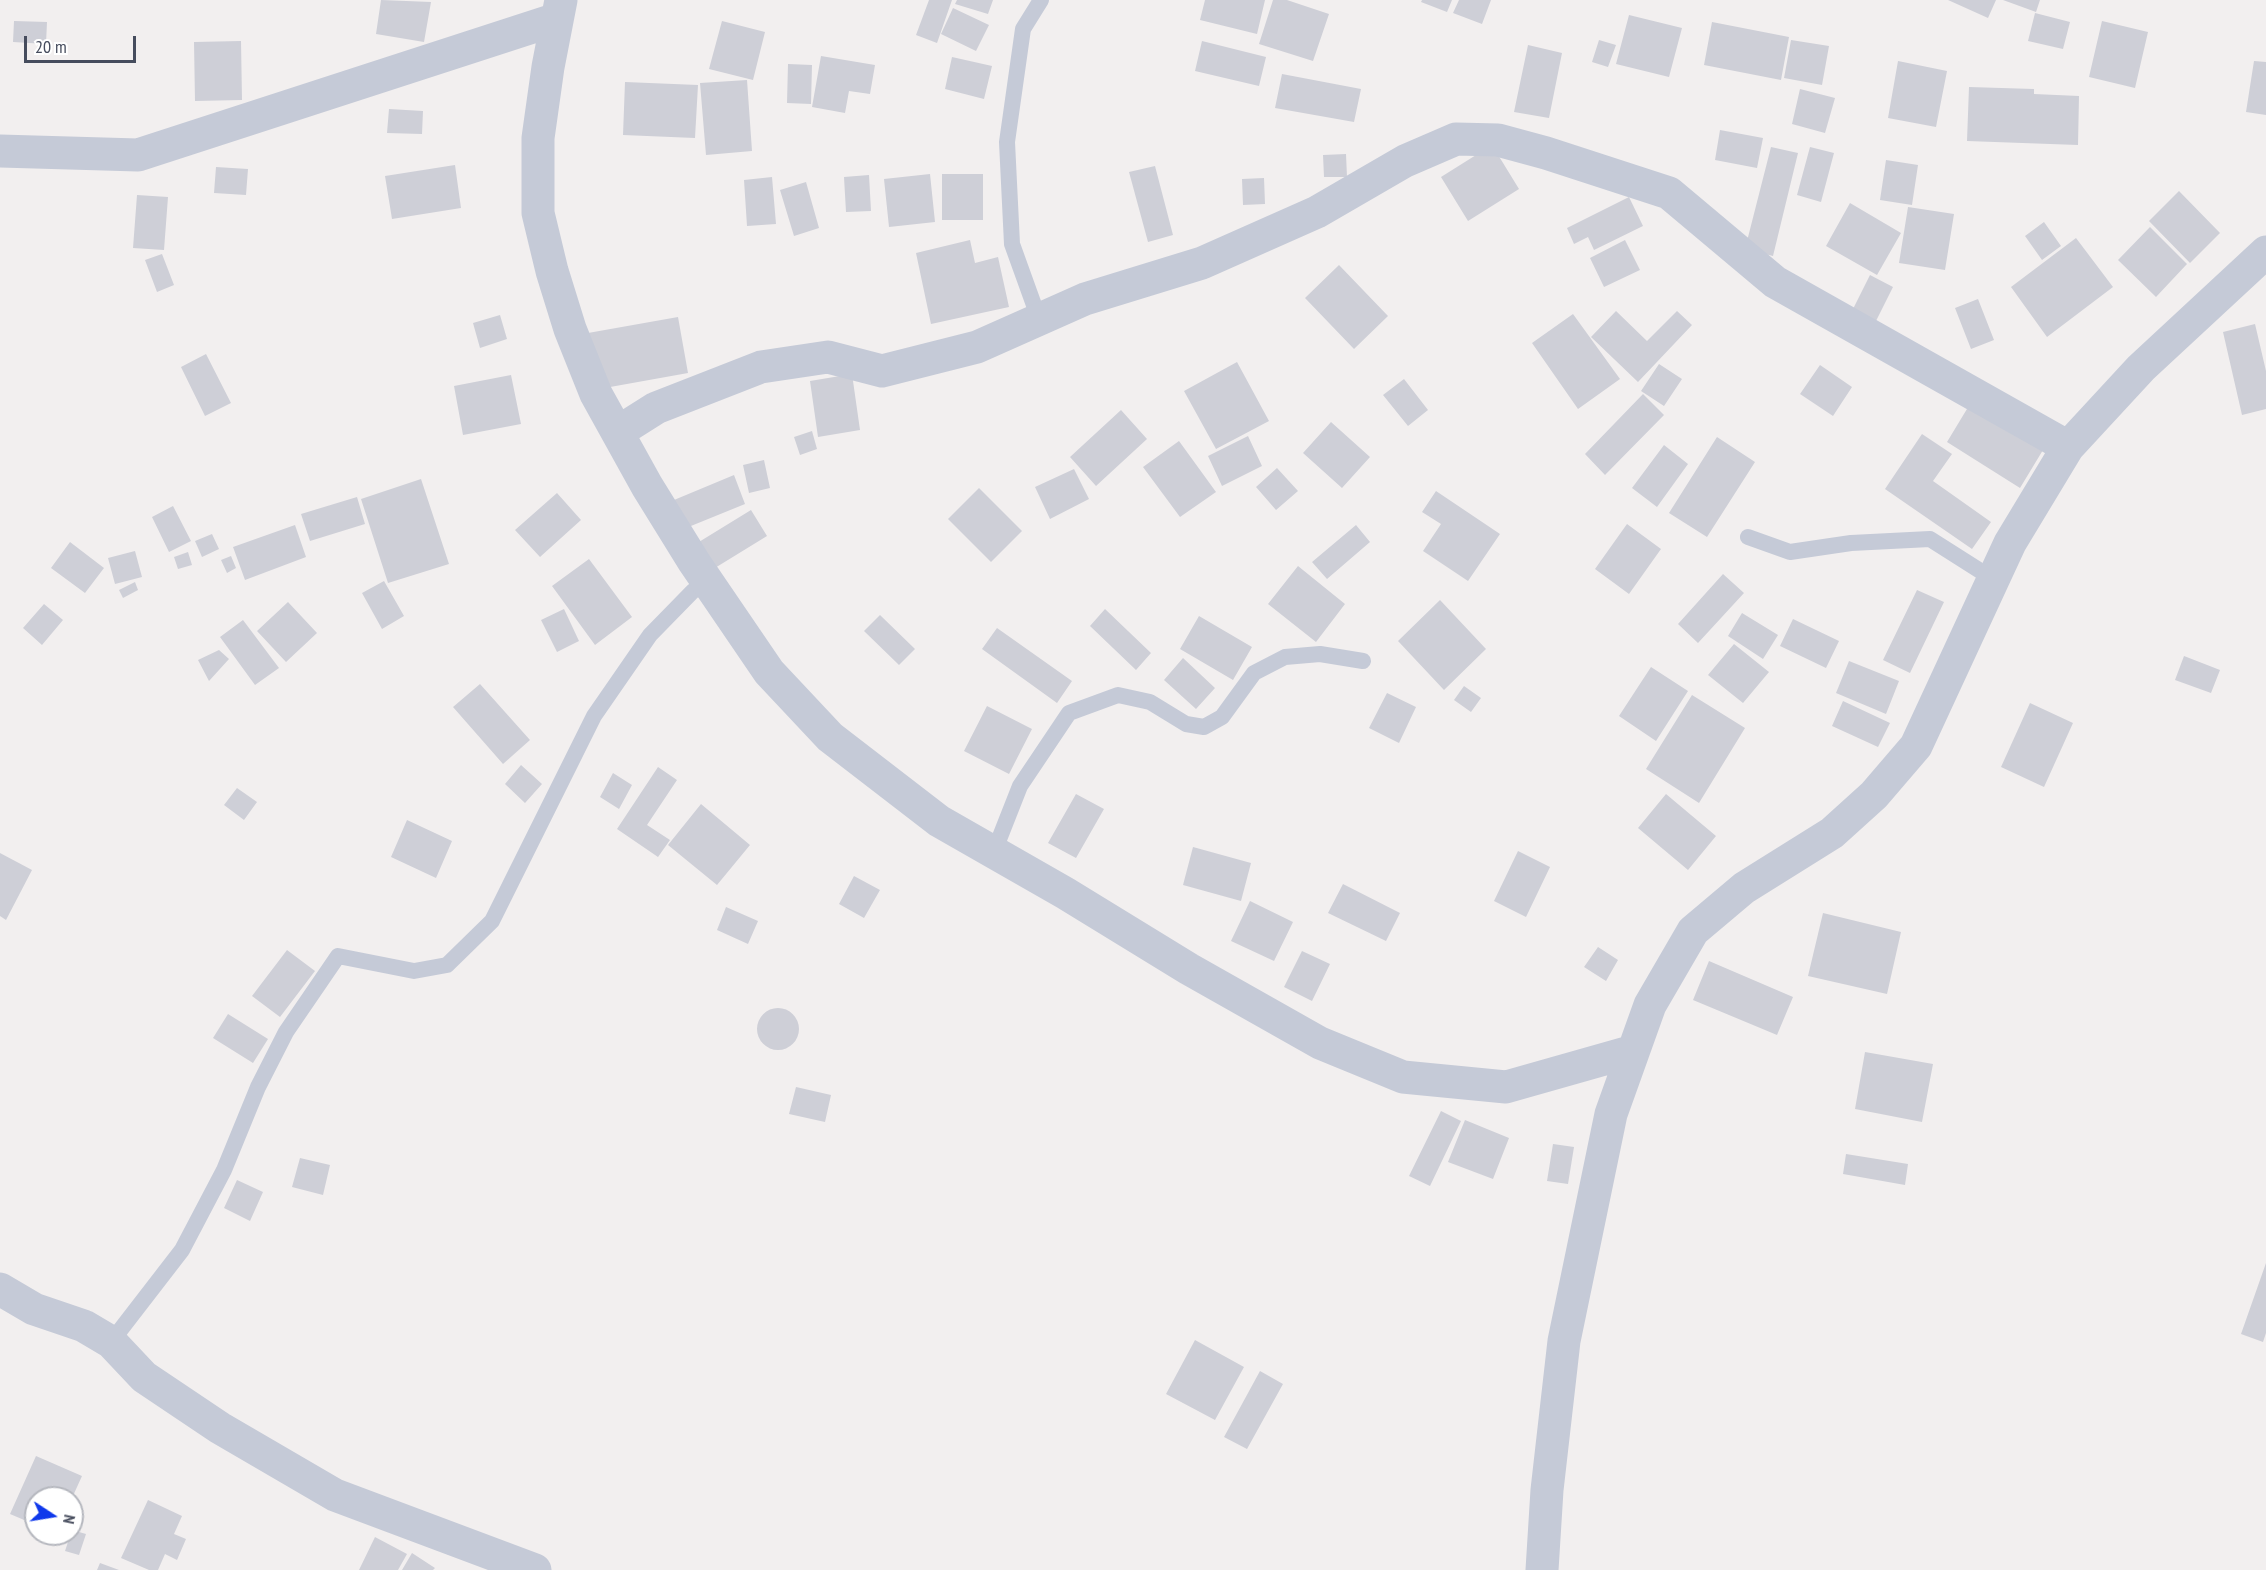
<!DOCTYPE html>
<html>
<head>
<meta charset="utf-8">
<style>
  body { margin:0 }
  #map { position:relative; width:2266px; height:1570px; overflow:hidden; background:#f2efef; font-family:"PT Sans Narrow",sans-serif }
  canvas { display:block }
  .north { position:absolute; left:24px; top:1486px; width:60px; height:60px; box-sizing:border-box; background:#fff; border:2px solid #b5b7be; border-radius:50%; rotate:102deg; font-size:16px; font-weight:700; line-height:24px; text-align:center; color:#464c5d }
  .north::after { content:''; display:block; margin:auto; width:21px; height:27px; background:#1039eb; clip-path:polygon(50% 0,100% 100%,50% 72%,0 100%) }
  .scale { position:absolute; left:24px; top:36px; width:112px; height:27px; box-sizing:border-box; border:3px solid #464c5d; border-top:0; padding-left:8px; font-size:18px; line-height:21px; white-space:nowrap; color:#464c5d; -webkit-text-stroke:4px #fff; paint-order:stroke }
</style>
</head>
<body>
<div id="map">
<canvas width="2266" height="1570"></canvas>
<div class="north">N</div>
<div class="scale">20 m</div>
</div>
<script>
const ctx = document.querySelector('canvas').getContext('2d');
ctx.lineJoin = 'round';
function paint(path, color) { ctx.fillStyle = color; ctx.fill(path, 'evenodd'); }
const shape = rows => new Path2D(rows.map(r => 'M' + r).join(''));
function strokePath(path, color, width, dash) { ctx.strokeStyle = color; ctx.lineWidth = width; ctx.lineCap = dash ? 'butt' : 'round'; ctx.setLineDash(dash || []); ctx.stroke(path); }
paint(shape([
  [381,0,431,2,424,42,376,34],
  [929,0,952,0,937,43,916,35],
  [957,0,993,0,988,14,955,4],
  [1205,0,1265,0,1257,34,1200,20],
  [1273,0,1287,0,1329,14,1313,61,1259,44],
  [1422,0,1452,0,1447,12,1421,2],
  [1459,0,1491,0,1482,24,1453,13],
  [1948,0,1996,0,1988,18],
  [2003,0,2040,0,2036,12],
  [953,8,989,25,976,51,941,34],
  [2035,13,2070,22,2063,49,2028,41],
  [1629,15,1682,28,1669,77,1616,64],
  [14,21,47,22,46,44,13,42],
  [722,21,765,32,753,80,709,69],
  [2102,21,2148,32,2135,88,2089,77],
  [1712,22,1789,37,1781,80,1704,65],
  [1599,40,1616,45,1608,67,1592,62],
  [1791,40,1829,46,1822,85,1784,78],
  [241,41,242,100,195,101,194,42],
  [1202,41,1266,57,1259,86,1195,71],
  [1528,45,1562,53,1549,118,1514,112],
  [821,56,875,65,870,94,849,91,845,113,812,107],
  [952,57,992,66,984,99,945,89],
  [1898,61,1947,71,1936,127,1888,118],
  [2254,61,2266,62,2266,115,2246,112],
  [788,64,812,65,811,104,787,103],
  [1282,74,1361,89,1354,122,1275,108],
  [747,80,752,151,706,155,700,83],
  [625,82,698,85,695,138,623,135],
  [1969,87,2034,89,2034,94,2079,96,2078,145,1967,141],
  [1800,89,1835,98,1825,133,1792,124],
  [389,109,423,111,422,134,387,133],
  [1720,130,1763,138,1757,168,1715,160],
  [1492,145,1519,189,1468,221,1441,177],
  [1771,147,1798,153,1773,256,1745,249],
  [1810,147,1834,153,1821,202,1797,195],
  [1346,154,1347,177,1324,177,1323,155],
  [1886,160,1918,165,1912,205,1880,200],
  [455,165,461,208,392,219,385,176],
  [1155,166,1173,235,1148,242,1129,172],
  [216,167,248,169,246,195,214,193],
  [930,174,935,222,889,227,884,179],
  [942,174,983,174,983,220,942,220],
  [869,175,871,211,846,212,844,177],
  [772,177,776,224,747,226,744,180],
  [1264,178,1265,204,1243,205,1242,179],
  [806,182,819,228,794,236,780,190],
  [2179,191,2220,233,2190,263,2149,221],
  [137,195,168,197,164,250,133,248],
  [1629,197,1643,226,1594,250,1588,237,1574,244,1567,228],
  [1850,203,1901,233,1877,275,1826,246],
  [1908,207,1954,214,1945,270,1899,263],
  [2044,222,2061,246,2042,260,2025,236],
  [2150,227,2187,264,2156,297,2118,260],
  [2076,238,2113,287,2047,337,2011,287],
  [970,240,975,263,998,257,1009,307,931,324,916,253],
  [1625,240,1640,270,1604,287,1590,258],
  [162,254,174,285,157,292,145,260],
  [1339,265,1388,316,1354,349,1305,298],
  [1870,275,1893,287,1873,327,1850,315],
  [1978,299,1994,340,1971,349,1955,308],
  [1616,311,1647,341,1677,311,1692,325,1638,382,1591,337],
  [1573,314,1620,379,1578,409,1532,343],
  [500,315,507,339,480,348,473,323],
  [678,317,688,373,599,389,588,333],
  [2255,324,2266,371,2266,409,2242,415,2223,332],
  [206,354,231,403,205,416,181,367],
  [1237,362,1269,421,1216,449,1184,391],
  [1659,364,1682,379,1664,406,1641,391],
  [1820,365,1852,387,1833,416,1800,394],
  [852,374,860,430,818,437,810,381],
  [511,375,521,424,463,435,454,386],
  [1404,379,1428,410,1408,426,1383,395],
  [1643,394,1664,415,1605,475,1585,454],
  [1970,404,2043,450,2020,488,1947,442],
  [1121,410,1147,439,1096,486,1070,457],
  [1331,422,1370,457,1342,488,1303,453],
  [812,431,817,449,800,455,794,437],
  [1922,434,1952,454,1933,481,1991,522,1972,549,1885,489],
  [1248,436,1262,466,1222,486,1208,456],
  [1717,437,1755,462,1707,537,1669,513],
  [1179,441,1216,492,1180,517,1143,467],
  [1664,445,1688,464,1657,507,1632,488],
  [764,460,770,488,749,493,743,465],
  [1277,468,1298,491,1276,510,1256,487],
  [1074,469,1089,499,1050,519,1035,487],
  [734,475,745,504,686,528,674,500],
  [421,479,449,564,388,583,361,499],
  [979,488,1022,531,991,562,948,519],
  [1436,491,1500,534,1468,581,1423,551,1441,524,1422,512],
  [557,493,581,520,540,557,515,530],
  [357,497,365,524,310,541,301,514],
  [173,506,191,541,169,552,152,517],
  [751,510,767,536,710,571,694,545],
  [1627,524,1661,549,1629,594,1595,569],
  [295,525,306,557,245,580,233,547],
  [1356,525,1370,542,1327,579,1312,562],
  [212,534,219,549,202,557,195,541],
  [70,542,104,568,85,593,51,568],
  [135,551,142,577,115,584,108,558],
  [188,552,192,565,178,569,174,557],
  [231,556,236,568,227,573,221,560],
  [589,559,632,617,595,645,552,586],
  [1298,566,1345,604,1316,642,1268,604],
  [1723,574,1744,593,1698,643,1678,624],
  [384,581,404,616,382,629,362,593],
  [135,582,138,590,123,598,119,590],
  [1917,590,1944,602,1910,673,1883,660],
  [1440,600,1486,649,1444,690,1398,641],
  [288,602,317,633,286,662,257,631],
  [44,604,63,620,42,645,23,628],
  [564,609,579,641,557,652,541,620],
  [1105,609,1151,653,1136,670,1090,626],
  [1742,613,1778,635,1763,659,1728,636],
  [880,615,915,649,899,665,864,631],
  [1199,616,1252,647,1233,680,1180,649],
  [1793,619,1839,641,1826,668,1780,646],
  [243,620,279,668,255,685,220,637],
  [997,628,1072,681,1057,703,982,649],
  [1734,644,1769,672,1743,703,1708,675],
  [219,650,229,659,209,681,198,660],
  [2184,656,2220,670,2211,693,2175,680],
  [1183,658,1215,688,1196,709,1164,680],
  [1849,661,1899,681,1886,714,1836,693],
  [1651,667,1688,691,1656,741,1619,716],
  [480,684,530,740,503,764,453,707],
  [1464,686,1481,698,1471,712,1454,700],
  [1387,693,1416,707,1399,743,1369,728],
  [1692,695,1745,728,1699,803,1646,769],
  [1843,701,1890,723,1878,747,1832,726],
  [2030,703,2073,723,2044,787,2001,767],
  [987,706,1032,729,1009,774,964,751],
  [521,765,542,784,525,803,505,784],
  [658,767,677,780,647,825,670,840,658,857,617,829],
  [613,773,632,785,619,809,600,797],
  [237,788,257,802,244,820,224,805],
  [1076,794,1104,809,1076,858,1048,843],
  [1666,794,1716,836,1688,870,1638,828],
  [701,804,750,845,717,885,668,845],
  [407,820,452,841,436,878,391,857],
  [1193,847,1251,863,1241,901,1183,885],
  [1518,851,1550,867,1526,917,1494,901],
  [0,853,32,870,6,920,0,916],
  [854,876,880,890,864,918,839,904],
  [1343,884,1400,913,1386,941,1328,913],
  [1250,901,1293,922,1274,961,1231,941],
  [726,907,758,921,748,944,717,930],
  [1823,913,1901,932,1887,994,1808,976],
  [1598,947,1618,960,1606,981,1584,967],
  [287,950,315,971,280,1017,252,996],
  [1302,951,1330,964,1312,1001,1284,987],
  [1709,961,1793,997,1777,1035,1693,1000],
  '757 1029a21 21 0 1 1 42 0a21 21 0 1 1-42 0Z',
  [228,1014,268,1039,253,1063,213,1038],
  [1865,1052,1933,1064,1922,1122,1855,1109],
  [796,1087,831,1095,825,1122,789,1114],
  [1441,1111,1461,1121,1430,1186,1409,1176],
  [1465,1120,1509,1138,1493,1179,1448,1162],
  [1553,1144,1574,1147,1568,1184,1547,1181],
  [1846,1154,1908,1164,1905,1185,1843,1174],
  [300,1158,330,1165,323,1195,292,1187],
  [237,1180,263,1192,250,1221,224,1208],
  [2266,1263,2266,1333,2263,1342,2241,1334],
  [1195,1340,1244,1367,1215,1420,1166,1394],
  [1260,1371,1283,1384,1247,1449,1224,1437],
  [36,1456,82,1476,72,1498,36,1498,36,1525,10,1514],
  [148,1500,182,1516,174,1534,186,1539,177,1560,165,1554,158,1570,149,1570,121,1558],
  [72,1530,86,1534,79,1555,65,1551],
  [375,1537,407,1554,398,1570,359,1570],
  [412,1553,435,1568,433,1570,402,1570],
  [100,1563,119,1570,97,1570]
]), '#cecfd7');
strokePath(shape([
  [1039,319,1012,244,1007,142,1023,29,1041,0],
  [1748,537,1790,552,1851,543,1930,539,1993,579],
  [994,852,1020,786,1069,713,1118,695,1150,702,1186,724,1204,727,1222,717,1254,673,1285,657,1320,654,1363,661],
  [111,1342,182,1250,224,1170,258,1087,286,1032,338,956,414,971,447,965,492,921,594,716,650,635,693,591,709,584]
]), '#c5cad7', 16);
strokePath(shape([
  [561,0,548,67,538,138,538,213,552,271,570,329,596,394,647,486,694,562,769,672,830,737,939,821,1065,893,1189,969,1320,1043,1403,1077,1506,1087,1633,1051],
  [0,151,138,155,557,19],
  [618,432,656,408,761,367,828,357,882,371,977,347,1085,299,1202,263,1317,212,1405,161,1456,139,1498,140,1546,153,1669,193,1775,282,2068,447],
  [0,1289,34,1309,84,1326,111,1342,144,1377,220,1428,335,1495,535,1570],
  [1542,1570,1547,1490,1564,1341,1611,1114,1650,1005,1693,931,1744,888,1832,833,1874,795,1916,746,2010,543,2068,447,2141,368,2266,252]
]), '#c5cad7', 33);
</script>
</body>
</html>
